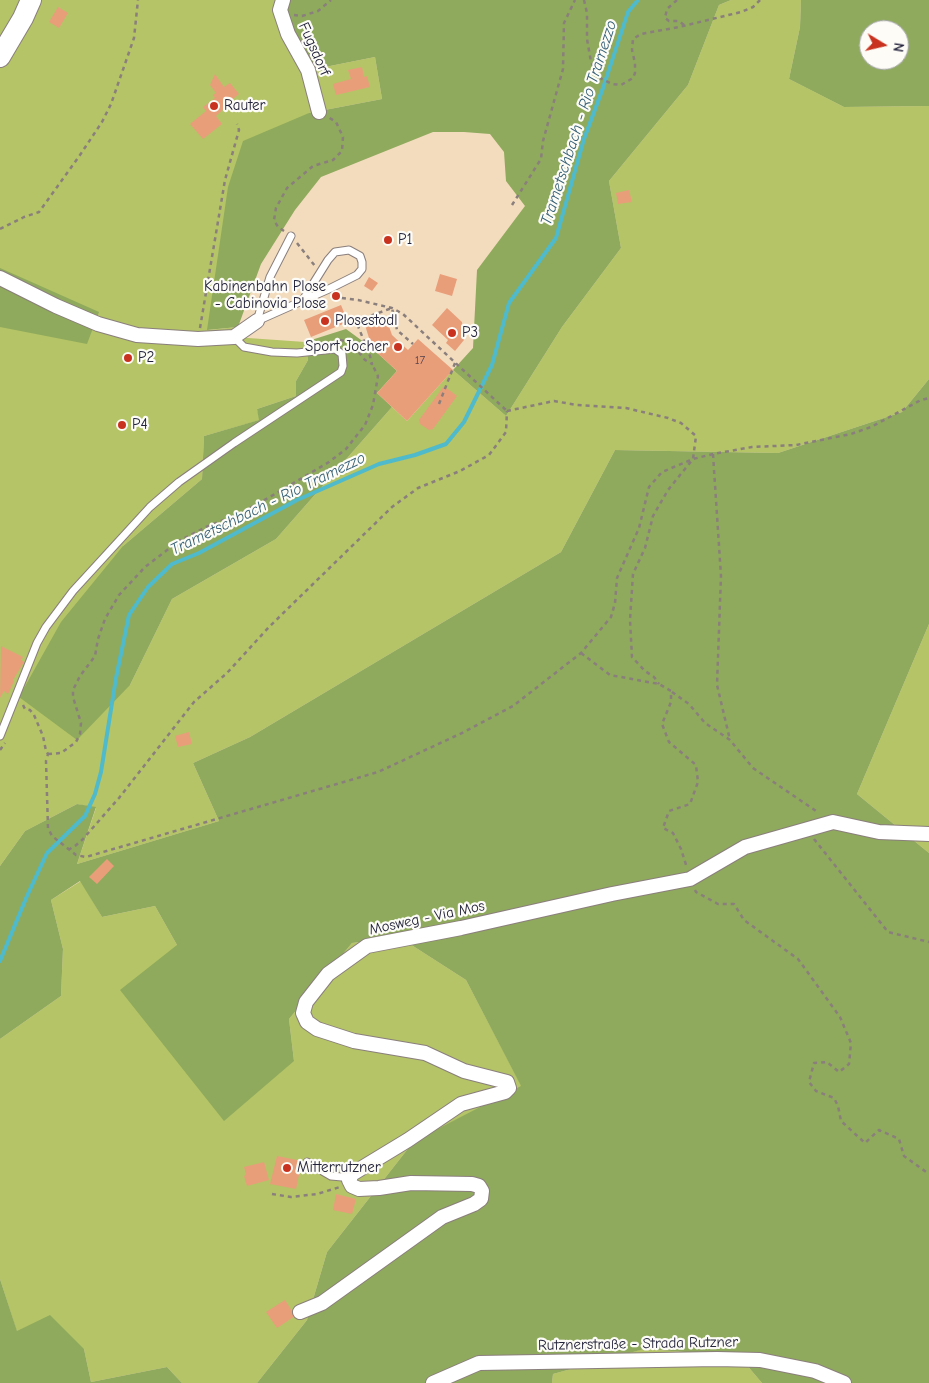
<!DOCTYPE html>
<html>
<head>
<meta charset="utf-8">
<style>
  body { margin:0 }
  #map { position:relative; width:929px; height:1383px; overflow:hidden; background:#f3dcbe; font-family:"Comic Neue",sans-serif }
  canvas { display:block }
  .north { position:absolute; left:859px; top:20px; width:50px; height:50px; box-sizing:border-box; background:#fdfcf7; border:1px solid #a5a5ac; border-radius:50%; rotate:99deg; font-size:14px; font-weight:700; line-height:20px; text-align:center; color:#22223b }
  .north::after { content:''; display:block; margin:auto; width:18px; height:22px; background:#c8321e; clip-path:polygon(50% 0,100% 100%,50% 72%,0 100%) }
</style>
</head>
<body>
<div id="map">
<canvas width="929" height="1383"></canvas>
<div class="north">N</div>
</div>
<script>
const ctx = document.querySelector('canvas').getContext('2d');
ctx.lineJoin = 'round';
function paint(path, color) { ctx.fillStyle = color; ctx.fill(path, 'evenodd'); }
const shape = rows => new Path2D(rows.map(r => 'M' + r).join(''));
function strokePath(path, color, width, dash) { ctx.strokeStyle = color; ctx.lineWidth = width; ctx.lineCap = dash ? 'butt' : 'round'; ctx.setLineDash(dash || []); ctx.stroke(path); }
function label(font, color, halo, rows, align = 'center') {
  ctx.font = font + ' "Comic Neue",sans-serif'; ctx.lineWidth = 4.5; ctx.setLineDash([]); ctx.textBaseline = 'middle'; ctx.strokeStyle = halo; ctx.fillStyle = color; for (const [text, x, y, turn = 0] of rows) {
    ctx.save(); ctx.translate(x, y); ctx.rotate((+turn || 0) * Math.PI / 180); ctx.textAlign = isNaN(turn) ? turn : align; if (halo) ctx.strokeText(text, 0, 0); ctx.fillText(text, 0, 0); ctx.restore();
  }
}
paint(shape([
  [0,0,276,0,315,69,375,57,382,99,309,113,208,330,238,327,234,337,305,342,308,360,296,381,296,396,257,409,260,420,204,436,202,479,123,546,130,685,172,599,276,539,392,407,407,421,453,370,506,416,562,327,621,248,609,181,688,85,719,5,731,0,801,0,800,27,789,79,844,107,929,106,929,379,902,412,778,453,615,450,561,552,250,737,193,763,219,821,77,864,96,808,77,804,25,831,0,866],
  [929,624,929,853,857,794],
  [81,881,102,917,155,906,177,945,294,1061,289,1019,352,943,399,937,466,980,522,1087,414,1141,327,1252,307,1320,257,1383,182,1383,167,1367,91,1382,84,1349,17,1332,0,1279,0,1039,61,996,63,949,51,900],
  [643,1349,739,1356,762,1383,552,1383,553,1374]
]), '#b4c467');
paint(shape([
  [276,0,731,0,719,5,688,85,609,181,621,248,562,327,506,416,453,370,473,348,477,270,525,206,506,181,504,152,490,134,464,132,433,132,321,177,295,210,261,264,238,327,207,330,228,187,243,141,309,113,382,99,375,57,315,69],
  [801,0,929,0,929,106,844,107,789,79,800,27],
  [869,30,899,30,899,60,869,60],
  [0,268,99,312,87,344,0,327],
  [346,329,372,348,397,371,377,393,392,407,276,539,172,599,130,685,77,740,19,697,61,622,123,546,202,479,204,436,259,420,257,409,296,396,296,381,308,360,305,342],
  [929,379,929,624,857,794,929,853,929,1383,762,1383,739,1356,644,1349,553,1374,552,1383,257,1383,307,1320,327,1252,414,1141,521,1086,466,980,399,937,352,943,289,1019,294,1061,224,1121,120,990,177,945,155,906,102,917,80,881,51,900,63,949,61,996,0,1039,0,866,25,831,77,804,96,807,77,864,219,821,193,763,250,737,561,552,615,450,778,453,902,412],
  [0,1279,17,1331,50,1315,84,1349,91,1382,167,1367,182,1383,0,1383]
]), '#8faa5c');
strokePath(shape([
  [0,961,27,896,47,853,85,816,95,794,101,772,116,678,129,615,148,587,172,564,199,553,297,500,379,464,415,455,446,444,464,422,492,365,509,303,556,238,584,139,603,88,628,12,638,0]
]), '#4fbacb', 4);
paint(shape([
  [58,7,68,13,59,28,49,22],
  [362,67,364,77,367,76,370,87,336,95,333,84,351,79,348,70],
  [215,74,224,87,230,83,239,94,224,106,226,107,216,116,222,124,203,139,190,124,206,111,203,107,215,98,213,95,216,93,210,85],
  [629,190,632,202,618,204,616,193],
  [440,274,457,279,452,296,435,291],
  [369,277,378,283,372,291,364,286],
  [341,305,348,322,311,337,304,320],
  [447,308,462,322,464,340,455,351,446,343,448,340,432,325],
  [386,318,392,335,408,350,418,339,453,370,407,421,377,393,397,371,372,348,365,325],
  [444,386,457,396,433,429,429,430,420,424,419,420],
  [1,646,23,657,21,660,24,662,13,680,14,681,8,694,4,691,0,698],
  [189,732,192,744,178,747,175,736],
  [107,859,114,866,97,884,89,877],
  [277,1156,302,1161,296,1189,270,1184],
  [264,1162,269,1180,247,1186,244,1176,246,1175,244,1167],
  [336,1194,356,1199,352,1214,333,1210],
  [285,1300,295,1316,277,1328,266,1312]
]), '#e99e7a');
const lane = shape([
  [257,321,329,289,357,275,362,269,362,262,360,256,349,250,335,252,328,260,303,300],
  [257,321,270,277,291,236],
  [0,736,37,643,46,627,73,591,150,507,179,482,234,443,335,376,341,372,343,366,342,354,335,349,297,353,272,352,244,347,234,337],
  [307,1162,331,1176,342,1177,352,1174]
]);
const street = shape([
  [283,0,280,10,288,34,308,70,319,112],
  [0,278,56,306,98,324,137,335,198,339,234,337,257,321],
  [300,1312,322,1303,442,1217,474,1204,481,1199,482,1191,479,1186,472,1184,411,1183,379,1188,359,1189,352,1186,349,1180,352,1174,408,1140,461,1104,505,1092,509,1088,507,1082,464,1071,425,1053,354,1041,317,1029,307,1022,303,1013,306,1002,328,974,367,946,461,928,612,894,690,879,745,847,833,822,879,832,929,834],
  [433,1383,479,1363,717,1359,760,1360,815,1371,844,1383]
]);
const secondary = shape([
  [0,57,23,18,31,0]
]);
strokePath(lane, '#8a7f7c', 9);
strokePath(street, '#8a7f7c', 16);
strokePath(secondary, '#8a7f7c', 22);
strokePath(shape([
  [584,0,587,13,587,39,591,62,600,78,612,84,621,85,633,78,635,73,635,63,632,50,633,39,641,34,679,27,741,12,753,7,760,0],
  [677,0,667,9,665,18,669,21,679,21,684,25],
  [294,15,302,16,318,11,331,0],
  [512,205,541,159,543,141,563,69,564,23,575,0],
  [0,229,24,217,39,212,80,155,102,122,111,104,134,38,138,0],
  [284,231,278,227,274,220,276,208,287,188,313,166,333,160,342,151,343,137,336,122,328,117],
  [297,243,315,266],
  [334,297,358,300,392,308,403,314,507,411],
  [200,328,225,180,239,130,237,124],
  [340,340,351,342,365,360,372,364,370,356,356,321,392,308,397,330,413,344],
  [439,404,455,363],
  [507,411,554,401,577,405,626,408,668,418,681,423,696,436,693,459,668,490,653,516,645,548,633,574,630,620,632,657,645,671,654,677,659,684],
  [713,454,721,576,717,685,730,740],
  [581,653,610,675,659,684,671,691,671,702,662,724,669,742,696,765,698,782,690,804,669,811,663,828,673,833,681,849,687,868],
  [672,692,689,704,705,723,730,740,753,768,819,813],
  [23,705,25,709,30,710,34,715,43,736,46,751,48,754,46,761,48,828,52,836,76,855,86,857,378,772,462,733,513,706,581,653,611,617,615,603,617,578,639,528,649,487,662,472,693,459,713,454,752,447,796,445,851,434,871,427,921,400,929,398],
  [0,750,5,743],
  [48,754,61,753,76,742,80,734,81,723,73,697,73,690,80,676,95,656,98,639,105,619,119,595,145,567,179,541,206,527,243,512,275,494,329,462,346,449,365,425,373,405,378,376,372,364],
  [814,839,888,932,929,942],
  [68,850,75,846,82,840,119,798,194,702,227,673,269,627,392,507,418,488,460,471,489,455,506,432,507,411],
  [695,890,696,892,718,904,734,904,744,920,798,959,840,1017,851,1043,849,1064,839,1072,827,1062,814,1063,809,1082,816,1091,834,1098,838,1106,841,1121,865,1143,879,1130,899,1139,904,1156,929,1174],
  [272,1194,291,1197,317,1194,340,1187]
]), '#8a7f7c', 2.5, [4, 4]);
strokePath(lane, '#fff', 7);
strokePath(street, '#fff', 14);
strokePath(secondary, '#fff', 20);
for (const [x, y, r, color] of [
  [214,106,5,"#c8321e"],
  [388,240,5,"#c8321e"],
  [336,296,5,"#c8321e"],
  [325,321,5,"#c8321e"],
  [452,333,5,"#c8321e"],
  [398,347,5,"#c8321e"],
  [128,358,5,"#c8321e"],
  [122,425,5,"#c8321e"],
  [287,1168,5,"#c8321e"]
]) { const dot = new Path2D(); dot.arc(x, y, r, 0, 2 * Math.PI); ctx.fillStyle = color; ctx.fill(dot); strokePath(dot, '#fdfcf7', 2); }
label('12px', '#54414b', null, [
  ["17",420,361]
]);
label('15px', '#22223b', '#fdfcf7', [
  ["Fugsdorf",314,49,66],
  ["Mosweg - Via Mos",427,918,-12],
  ["Rutznerstraße - Strada Rutzner",638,1344,-1]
]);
label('15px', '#22223b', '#fdfcf7', [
  ["Rauter",224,106],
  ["P1",398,240],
  ["Kabinenbahn Plose",326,287,"right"],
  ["- Cabinovia Plose",326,304,"right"],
  ["Plosestodl",335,321],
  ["P3",462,333],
  ["Sport Jocher",388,347,"right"],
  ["P2",138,358],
  ["P4",132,425],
  ["Mitterrutzner",297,1168]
], 'left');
label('italic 16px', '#345f75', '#fdfcf7', [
  ["Trametschbach - Rio Tramezzo",579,123,-72],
  ["Trametschbach - Rio Tramezzo",268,504,-26]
]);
</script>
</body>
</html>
